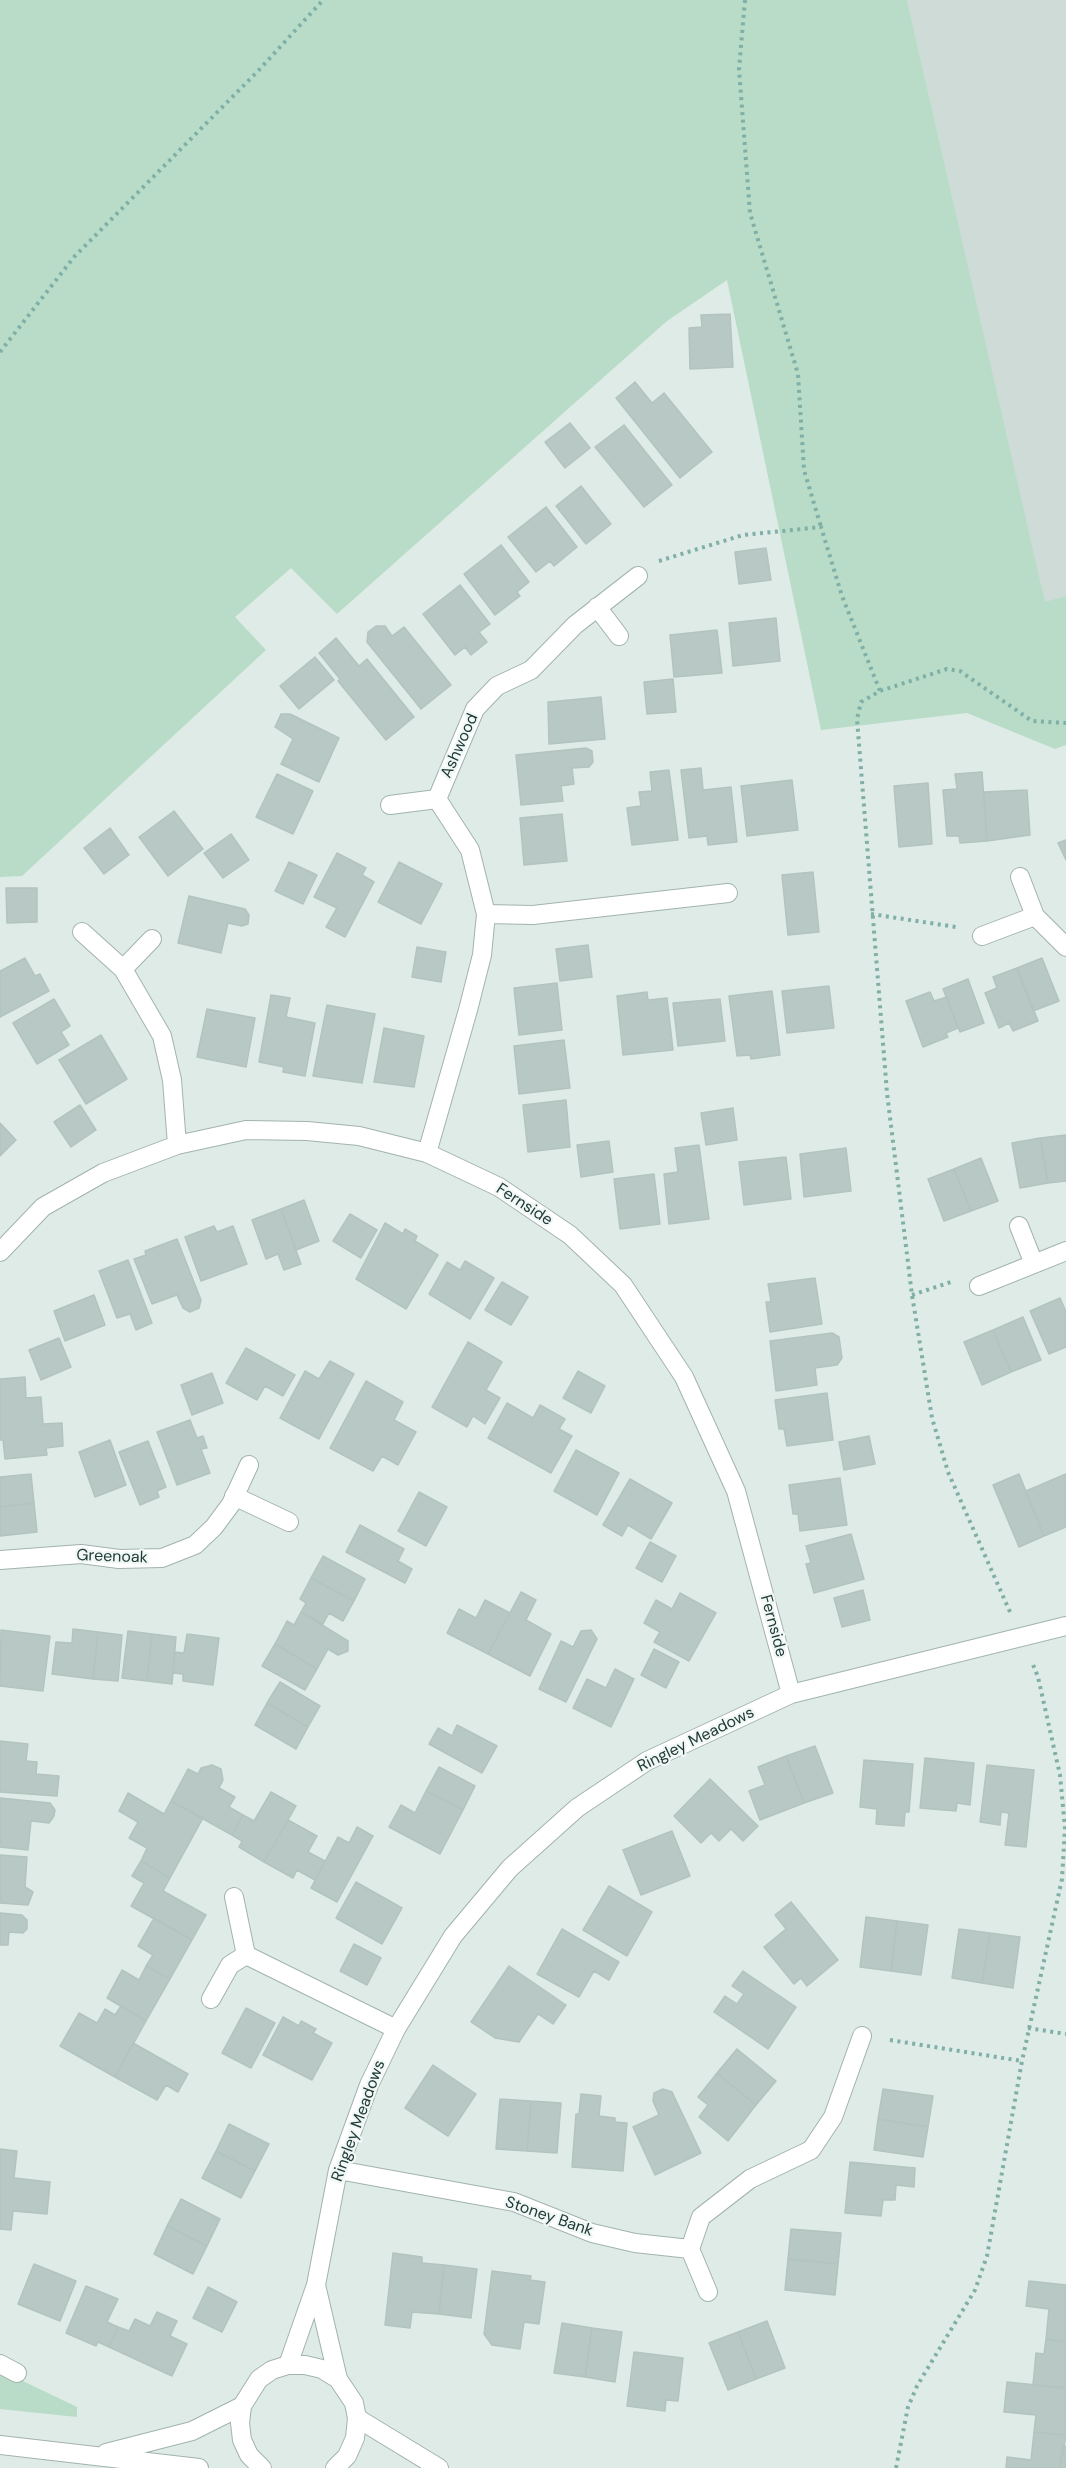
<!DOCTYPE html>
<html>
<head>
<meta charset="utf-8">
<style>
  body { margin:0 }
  canvas { display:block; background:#dfebe7 }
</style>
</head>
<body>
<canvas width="1066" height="2468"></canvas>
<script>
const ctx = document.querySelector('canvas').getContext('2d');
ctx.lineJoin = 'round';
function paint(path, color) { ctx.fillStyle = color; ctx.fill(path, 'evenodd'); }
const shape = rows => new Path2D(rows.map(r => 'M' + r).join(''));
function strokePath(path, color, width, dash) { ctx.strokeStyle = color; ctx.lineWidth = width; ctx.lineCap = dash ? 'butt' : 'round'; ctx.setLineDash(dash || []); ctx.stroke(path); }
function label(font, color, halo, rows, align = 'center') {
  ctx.font = font + ' "DM Sans",sans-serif'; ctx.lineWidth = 4.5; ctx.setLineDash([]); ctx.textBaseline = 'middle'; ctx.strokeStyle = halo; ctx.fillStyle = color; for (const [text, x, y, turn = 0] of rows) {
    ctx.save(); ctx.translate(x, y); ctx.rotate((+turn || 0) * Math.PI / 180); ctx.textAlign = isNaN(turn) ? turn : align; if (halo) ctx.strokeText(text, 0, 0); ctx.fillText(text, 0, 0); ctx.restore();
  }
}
paint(shape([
  [907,0,1066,0,1066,596,1045,603]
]), '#cedbd7');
paint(shape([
  [0,0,907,0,1045,602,1066,596,1066,745,1055,749,967,713,821,730,727,280,667,321,337,614,291,568,235,617,266,650,22,876,0,877],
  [0,2370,77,2407,77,2417,0,2409]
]), '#b8dcc7');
const building = shape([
  [730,314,733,367,690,369,689,328,702,327,701,315,730,314],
  [635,382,652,403,664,393,712,452,680,478,616,398,635,382],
  [570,423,590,448,565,468,545,442,570,423],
  [624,425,672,485,644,507,595,447,624,425],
  [581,486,611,524,586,544,556,506,581,486],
  [546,507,577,547,554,566,550,561,536,572,508,537,546,507],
  [501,545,529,582,517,592,520,596,495,615,464,574,501,545],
  [766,548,771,580,739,584,735,552,766,548],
  [460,585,490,624,479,632,487,642,471,655,465,647,455,655,423,614,460,585],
  [776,618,780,661,733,666,729,623,776,618],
  [376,626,385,626,392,636,404,627,451,685,421,709,367,642,368,632,376,626],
  [717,630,722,673,674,677,670,635,717,630],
  [336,638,359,666,367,659,414,717,386,740,338,681,340,679,319,653,336,638],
  [315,657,334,680,299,709,280,686,315,657],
  [673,679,676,712,647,714,644,682,673,679],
  [601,697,605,739,549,744,548,702,601,697],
  [281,714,290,714,339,738,319,782,281,764,293,739,275,727,281,714],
  [586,748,592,751,593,762,589,767,572,768,574,784,561,786,563,801,521,805,516,755,586,748],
  [701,768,703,790,731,787,737,842,708,845,707,836,689,838,681,770,701,768],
  [669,770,678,840,632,845,627,808,641,806,639,792,652,791,650,772,669,770],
  [982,772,987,841,960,843,959,836,947,836,943,790,957,789,955,774,982,772],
  [277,774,313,791,293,834,256,817,277,774],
  [792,780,798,830,747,836,741,786,792,780],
  [928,783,932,844,899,847,894,786,928,783],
  [1027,790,1030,835,987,841,984,792,1027,790],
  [174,811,203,849,168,876,139,837,174,811],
  [562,814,567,861,524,865,520,818,562,814],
  [110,828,129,855,104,874,84,848,110,828],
  [231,834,249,860,223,878,204,853,231,834],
  [1066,840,1066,860,1058,843,1066,840],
  [337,853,366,868,362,875,374,882,345,937,326,927,337,908,314,897,337,853],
  [289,862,317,875,303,904,275,891,289,862],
  [399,862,442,884,421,924,378,902,399,862],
  [813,872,819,932,788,935,782,875,813,872],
  [6,888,37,888,37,922,7,923,6,888],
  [189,896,245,909,249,915,248,924,242,926,228,923,221,953,178,943,189,896],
  [588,945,592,977,560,981,556,949,588,945],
  [417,947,446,952,441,982,412,977,417,947],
  [25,958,35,976,40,974,49,991,0,1017,0,971,25,958],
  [1042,958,1059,1001,1033,1011,1017,968,1042,958],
  [1017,968,1038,1021,1013,1031,1009,1023,999,1028,985,993,997,988,993,977,1017,968],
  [968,979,984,1023,960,1032,943,989,968,979],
  [557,983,562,1030,519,1035,514,988,557,983],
  [829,986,834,1028,787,1033,782,991,829,986],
  [772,991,780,1055,751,1059,750,1055,737,1056,729,996,772,991],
  [647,992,648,1000,667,998,673,1050,623,1055,617,996,647,992],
  [930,992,934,1001,947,997,958,1028,946,1033,948,1037,923,1047,906,1001,930,992],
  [271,995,290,998,286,1017,315,1023,305,1076,283,1072,284,1067,259,1062,271,995],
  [54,999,70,1026,61,1032,69,1045,37,1064,13,1023,54,999],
  [720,999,725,1041,678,1046,673,1003,720,999],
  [327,1005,375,1014,362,1083,313,1076,327,1005],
  [207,1009,255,1018,246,1067,197,1057,207,1009],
  [384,1028,424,1036,414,1087,374,1082,384,1028],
  [101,1035,127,1079,86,1104,59,1060,101,1035],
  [564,1040,570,1088,519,1094,514,1046,564,1040],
  [566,1100,570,1147,528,1152,523,1105,566,1100],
  [80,1105,96,1130,71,1147,54,1122,80,1105],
  [733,1108,737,1140,706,1145,701,1113,733,1108],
  [0,1123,16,1140,0,1156,0,1123],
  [1066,1135,1066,1181,1048,1183,1040,1138,1066,1135],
  [1040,1138,1048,1183,1020,1188,1012,1143,1040,1138],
  [609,1141,613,1172,581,1177,577,1145,609,1141],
  [699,1145,709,1219,669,1224,664,1174,678,1172,675,1148,699,1145],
  [846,1148,851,1191,804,1197,800,1154,846,1148],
  [786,1157,791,1199,744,1205,739,1162,786,1157],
  [981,1158,998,1201,971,1211,954,1169,981,1158],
  [954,1169,971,1211,944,1221,928,1179,954,1169],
  [654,1174,660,1224,620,1229,614,1179,654,1174],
  [304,1200,319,1241,296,1250,281,1209,304,1200],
  [281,1209,301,1264,284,1270,278,1254,266,1259,252,1220,281,1209],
  [350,1214,377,1230,361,1258,333,1241,350,1214],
  [385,1223,403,1234,405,1229,417,1236,415,1241,438,1255,406,1309,356,1279,385,1223],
  [214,1226,217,1232,233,1226,247,1264,201,1281,185,1237,214,1226],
  [177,1239,201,1300,199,1308,190,1312,183,1308,177,1295,152,1304,134,1259,146,1255,145,1251,177,1239],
  [128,1260,152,1323,136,1330,130,1314,117,1318,99,1271,128,1260],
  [465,1261,494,1278,470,1319,429,1294,447,1262,460,1270,465,1261],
  [815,1278,822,1324,770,1332,766,1302,771,1302,768,1284,815,1278],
  [502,1282,528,1297,511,1325,485,1310,502,1282],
  [94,1295,105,1325,65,1341,54,1311,94,1295],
  [1060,1298,1066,1312,1066,1347,1049,1354,1030,1311,1060,1298],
  [1023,1317,1041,1360,1011,1372,993,1330,1023,1317],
  [993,1330,1011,1372,982,1385,964,1342,993,1330],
  [832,1333,839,1337,842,1358,837,1365,815,1368,817,1385,776,1391,770,1341,832,1333],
  [59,1338,71,1367,41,1380,29,1350,59,1338],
  [468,1342,502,1362,486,1390,500,1398,485,1424,473,1416,467,1427,432,1407,468,1342],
  [246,1348,295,1375,283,1396,265,1386,257,1400,226,1383,246,1348],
  [330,1361,354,1374,319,1439,280,1418,305,1371,319,1379,330,1361],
  [578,1371,605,1386,591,1413,563,1398,578,1371],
  [212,1373,223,1403,192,1415,181,1385,212,1373],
  [25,1377,26,1398,41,1397,43,1424,62,1423,63,1446,46,1448,47,1455,5,1459,3,1440,0,1440,0,1379,25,1377],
  [366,1381,403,1402,394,1420,416,1432,398,1465,382,1456,373,1471,330,1448,366,1381],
  [827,1393,833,1440,787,1446,784,1429,779,1429,775,1400,827,1393],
  [507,1403,533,1418,540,1405,565,1419,559,1429,572,1436,551,1473,488,1438,507,1403],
  [190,1420,197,1438,203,1436,207,1448,201,1449,210,1473,177,1485,157,1432,190,1420],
  [869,1436,875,1464,844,1470,839,1442,869,1436],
  [110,1440,126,1485,95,1497,79,1452,110,1440],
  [148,1441,166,1487,157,1491,159,1497,140,1505,119,1452,148,1441],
  [576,1450,619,1473,597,1515,554,1491,576,1450],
  [31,1474,34,1503,0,1507,0,1477,31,1474],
  [1019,1474,1044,1536,1019,1547,993,1485,1019,1474],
  [1066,1474,1066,1527,1044,1536,1026,1491,1066,1474],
  [840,1478,847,1525,800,1531,798,1514,793,1514,789,1485,840,1478],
  [630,1479,672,1503,651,1539,628,1525,622,1536,603,1525,630,1479],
  [419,1492,447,1507,426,1546,398,1531,419,1492],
  [34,1503,37,1532,0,1536,0,1507,34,1503],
  [360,1525,404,1549,398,1561,412,1569,405,1583,346,1552,360,1525],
  [851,1534,864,1579,814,1593,806,1564,811,1563,806,1546,851,1534],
  [650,1542,676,1556,662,1582,636,1568,650,1542],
  [323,1556,365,1579,354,1601,311,1578,323,1556],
  [311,1578,354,1601,343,1621,329,1613,323,1624,301,1612,306,1603,300,1599,311,1578],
  [863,1590,870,1620,842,1627,834,1598,863,1590],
  [521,1592,536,1600,526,1620,551,1634,530,1676,488,1654,521,1592],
  [680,1593,716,1613,689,1661,654,1642,660,1632,644,1623,656,1600,672,1609,680,1593],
  [485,1600,510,1613,488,1654,447,1633,459,1609,476,1618,485,1600],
  [301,1612,348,1641,348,1651,338,1655,328,1649,317,1669,275,1644,287,1621,294,1625,301,1612],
  [73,1629,98,1632,93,1679,52,1674,56,1642,72,1643,73,1629],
  [1,1630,50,1636,43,1691,0,1686,1,1630],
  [591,1630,597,1639,566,1702,539,1689,561,1641,573,1647,581,1631,591,1630],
  [128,1631,152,1634,147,1681,122,1678,128,1631],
  [98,1632,122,1635,118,1681,93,1679,98,1632],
  [152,1634,176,1637,172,1684,147,1681,152,1634],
  [187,1634,219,1638,213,1685,183,1681,183,1674,173,1673,175,1652,184,1653,187,1634],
  [275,1644,317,1669,305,1690,262,1666,275,1644],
  [654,1649,679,1662,666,1688,641,1675,654,1649],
  [615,1669,634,1679,611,1727,573,1708,587,1679,606,1688,615,1669],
  [280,1682,320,1706,308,1727,267,1703,280,1682],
  [267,1703,308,1727,296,1749,255,1725,267,1703],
  [457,1725,497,1746,482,1773,429,1744,438,1728,452,1736,457,1725],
  [0,1741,28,1744,26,1761,37,1762,36,1774,59,1776,57,1796,0,1792,0,1741],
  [815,1746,833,1793,804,1803,786,1756,815,1746],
  [786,1756,804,1803,760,1820,749,1791,765,1785,758,1767,786,1756],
  [925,1758,974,1763,970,1805,957,1803,956,1811,920,1808,925,1758],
  [864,1760,913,1764,909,1812,905,1812,904,1826,876,1824,877,1809,860,1807,864,1760],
  [212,1765,221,1769,223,1780,219,1788,235,1797,229,1807,243,1815,232,1835,171,1801,188,1769,198,1774,201,1768,212,1765],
  [987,1765,1034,1770,1026,1847,1005,1845,1009,1813,1001,1812,1000,1825,980,1822,987,1765],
  [439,1767,475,1786,463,1810,426,1791,439,1767],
  [710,1779,758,1826,743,1841,731,1829,719,1841,711,1833,701,1843,674,1816,710,1779],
  [426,1791,463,1810,440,1854,389,1827,401,1805,415,1813,426,1791],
  [271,1792,296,1806,264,1862,239,1847,242,1841,232,1835,243,1815,254,1821,271,1792],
  [128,1793,164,1814,171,1801,203,1818,170,1878,141,1861,147,1848,129,1838,138,1822,119,1811,128,1793],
  [0,1798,50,1803,55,1810,54,1816,49,1823,31,1821,28,1850,0,1847,0,1798],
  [288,1820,317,1836,308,1852,325,1861,315,1880,297,1870,293,1878,264,1862,288,1820],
  [357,1827,373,1836,337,1902,311,1888,338,1837,349,1843,357,1827],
  [672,1831,690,1876,641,1895,623,1850,672,1831],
  [0,1855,27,1857,25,1887,33,1892,28,1905,0,1903,0,1855],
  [141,1861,170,1878,163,1891,206,1915,192,1940,131,1906,144,1883,132,1876,141,1861],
  [356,1882,402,1908,382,1944,336,1918,356,1882],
  [609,1886,652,1912,627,1956,583,1930,609,1886],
  [791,1902,838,1960,807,1986,801,1978,794,1984,764,1947,786,1929,775,1915,791,1902],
  [0,1913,22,1915,27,1920,27,1929,23,1933,9,1932,8,1945,0,1945,0,1913],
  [866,1917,897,1921,891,1971,860,1967,866,1917],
  [154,1918,192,1940,170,1979,146,1966,153,1955,138,1946,154,1918],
  [897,1921,928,1925,921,1975,891,1971,897,1921],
  [562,1929,619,1962,609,1980,594,1971,579,1997,537,1974,562,1929],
  [959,1929,990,1933,982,1983,952,1978,959,1929],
  [990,1933,1020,1937,1013,1988,982,1983,990,1933],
  [354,1944,381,1958,367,1985,340,1971,354,1944],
  [146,1966,170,1979,146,2021,107,1998,122,1970,139,1980,146,1966],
  [509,1966,566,2005,553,2024,538,2014,519,2042,495,2038,471,2022,509,1966],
  [743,1971,796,2007,768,2049,714,2012,725,1996,737,2004,744,1994,732,1986,743,1971],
  [121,2006,146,2021,115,2077,60,2046,79,2013,97,2023,105,2009,115,2015,121,2006],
  [246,2008,275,2023,251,2068,222,2053,246,2008],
  [283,2017,299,2026,301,2021,316,2029,313,2033,332,2043,312,2080,263,2055,283,2017],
  [133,2043,188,2074,178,2092,166,2085,157,2100,115,2077,133,2043],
  [737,2049,776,2081,756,2105,717,2073,737,2049],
  [433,2065,476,2094,448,2136,405,2108,433,2065],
  [717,2073,756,2105,728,2141,699,2117,708,2105,698,2097,717,2073],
  [663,2089,672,2092,701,2153,655,2175,633,2127,659,2115,653,2101,654,2093,663,2089],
  [883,2089,933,2096,928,2127,878,2119,883,2089],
  [581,2094,601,2096,599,2116,615,2118,615,2122,627,2123,623,2171,572,2167,576,2114,579,2114,581,2094],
  [500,2099,531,2101,527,2151,496,2149,500,2099],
  [531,2101,561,2103,557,2153,527,2151,531,2101],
  [878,2119,928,2127,923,2157,874,2150,878,2119],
  [229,2124,269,2144,255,2171,216,2151,229,2124],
  [0,2149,17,2151,14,2178,50,2182,47,2214,13,2211,11,2230,0,2229,0,2149],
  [216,2151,255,2171,241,2198,202,2178,216,2151],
  [850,2162,915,2168,914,2187,896,2185,895,2200,883,2200,881,2216,845,2213,850,2162],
  [181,2199,220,2219,207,2246,167,2226,181,2199],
  [167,2226,207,2246,193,2274,154,2254,167,2226],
  [791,2229,841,2233,838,2264,788,2259,791,2229],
  [393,2253,422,2257,422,2263,444,2265,439,2314,412,2312,410,2328,385,2325,393,2253],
  [788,2259,838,2264,835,2295,785,2290,788,2259],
  [34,2264,76,2281,60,2321,18,2304,34,2264],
  [444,2265,477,2269,471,2318,439,2314,444,2265],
  [492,2271,531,2276,530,2280,545,2282,539,2324,524,2322,520,2349,492,2345,484,2334,492,2271],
  [1029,2281,1066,2285,1066,2342,1046,2339,1049,2309,1026,2306,1029,2281],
  [86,2286,118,2299,107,2322,118,2327,109,2347,98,2342,96,2346,66,2333,86,2286],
  [208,2287,237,2302,222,2332,193,2318,208,2287],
  [157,2312,177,2321,170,2336,187,2344,172,2376,109,2347,118,2327,129,2331,135,2319,150,2326,157,2312],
  [767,2321,785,2368,756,2379,738,2332,767,2321],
  [562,2323,592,2328,585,2377,554,2373,562,2323],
  [592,2328,622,2332,615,2382,585,2377,592,2328],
  [738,2332,756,2379,728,2390,709,2343,738,2332],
  [1046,2339,1066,2342,1066,2388,1033,2385,1036,2353,1044,2354,1046,2339],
  [634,2352,683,2358,678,2401,666,2400,665,2411,627,2406,634,2352],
  [1007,2382,1066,2388,1066,2435,1034,2432,1036,2415,1004,2412,1007,2382],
  [1034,2432,1066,2435,1060,2468,1006,2468,1007,2457,1031,2460,1034,2432],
  [1063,2446,1066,2446,1066,2468,1060,2468,1063,2446]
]);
paint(building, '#b8c8c4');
strokePath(building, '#b2c4c0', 1.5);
const minor = shape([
  [597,607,619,636],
  [390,805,437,799],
  [1020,877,1035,916],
  [486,914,533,915,728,893],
  [82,932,123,969,162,1036,172,1080,177,1145],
  [982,936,1035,916,1066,947],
  [123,969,152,939],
  [427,1153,468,1010,482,955,486,914,470,850,437,799,475,709,497,686,531,670,575,625,638,576],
  [1019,1226,1034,1264],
  [0,1252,43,1207,103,1173,177,1145,246,1130,307,1131,359,1136,427,1153,499,1187,570,1235,623,1285,684,1377,736,1491,791,1694],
  [979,1286,1066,1251],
  [234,1496,289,1522],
  [0,1560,81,1554,119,1559,162,1558,195,1545,214,1527,231,1504,249,1465],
  [246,1955,396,2029],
  [211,1999,230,1965,246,1955,234,1897],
  [338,2170,514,2202,592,2233,635,2243,690,2249,708,2292],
  [690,2249,701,2217,750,2179,811,2150,833,2117,862,2036],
  [316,2285,338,2379],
  [0,2364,17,2373],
  [288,2365,316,2285,338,2170,369,2085,396,2029,453,1936,510,1868,577,1808,647,1761,791,1694,1066,1626]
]);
const tertiary = shape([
  [357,2418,439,2468],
  [0,2445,199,2468],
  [106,2453,192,2431,242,2406],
  [262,2468,249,2455,242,2440,240,2423,242,2406,259,2379,272,2370,288,2365,305,2365,322,2369,338,2379,354,2403,357,2418,355,2438,347,2456,335,2468]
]);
strokePath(minor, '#a2b3af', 20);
strokePath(tertiary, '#a2b3af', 20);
strokePath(shape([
  [745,0,739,69,750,213,798,374,804,470,821,527],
  [0,352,74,257,259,70,323,0],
  [659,561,743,535,821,527,842,596,880,691],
  [871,914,956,927],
  [912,1295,951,1282],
  [1010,1612,948,1472,932,1418,912,1295,887,1093,857,719,861,702,880,691,947,669,960,671,1032,721,1066,723],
  [1028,2028,1066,2034],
  [890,2040,1022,2061],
  [896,2468,908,2407,917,2386,975,2290,987,2256,1022,2061,1062,1879,1065,1828,1060,1775,1038,1677,1032,1662]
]), '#7fafa7', 4, [3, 4.5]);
strokePath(minor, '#fff', 18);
strokePath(tertiary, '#fff', 18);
label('16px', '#203b38', '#f0f7f5', [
  ["Ashwood",460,746,-66],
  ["Fernside",524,1205,33],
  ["Greenoak",112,1557,2],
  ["Fernside",773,1626,75],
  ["Ringley Meadows",696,1740,-26],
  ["Ringley Meadows",359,2121,-70],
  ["Stoney Bank",549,2217,19]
]);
</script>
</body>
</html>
